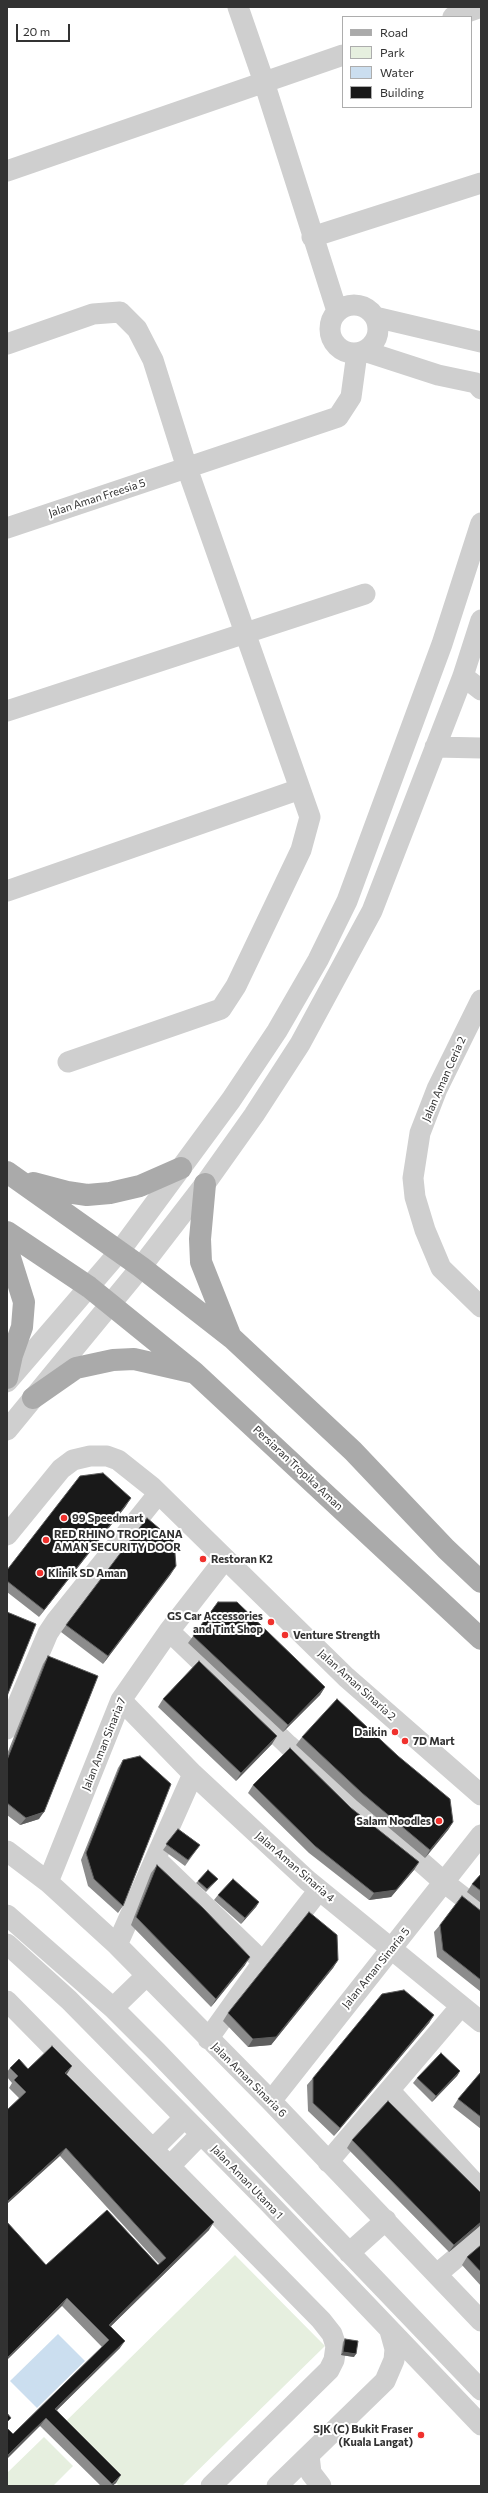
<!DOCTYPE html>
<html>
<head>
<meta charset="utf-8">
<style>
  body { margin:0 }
  #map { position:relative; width:488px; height:2493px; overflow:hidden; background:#fff; font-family:Commissioner,sans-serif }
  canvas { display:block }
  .frame { position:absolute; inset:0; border:8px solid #323232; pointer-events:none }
  .legend { position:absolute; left:342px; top:16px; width:130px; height:92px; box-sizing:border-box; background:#fff; border:1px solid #adadad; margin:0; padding:5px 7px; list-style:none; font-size:12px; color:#323232 }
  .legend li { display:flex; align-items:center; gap:8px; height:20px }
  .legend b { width:20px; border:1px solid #adadad }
  .scale { position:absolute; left:16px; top:24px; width:54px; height:18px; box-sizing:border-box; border:2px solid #323232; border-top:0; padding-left:5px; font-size:12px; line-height:14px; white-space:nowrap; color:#323232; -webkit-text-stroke:3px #fff; paint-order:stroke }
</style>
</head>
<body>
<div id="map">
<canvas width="488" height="2493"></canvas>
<div class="frame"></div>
<ul class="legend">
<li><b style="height:5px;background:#aaa"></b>Road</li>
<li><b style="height:11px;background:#e6efdf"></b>Park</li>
<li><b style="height:11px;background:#cbdeef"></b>Water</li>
<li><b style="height:11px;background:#191919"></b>Building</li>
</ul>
<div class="scale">20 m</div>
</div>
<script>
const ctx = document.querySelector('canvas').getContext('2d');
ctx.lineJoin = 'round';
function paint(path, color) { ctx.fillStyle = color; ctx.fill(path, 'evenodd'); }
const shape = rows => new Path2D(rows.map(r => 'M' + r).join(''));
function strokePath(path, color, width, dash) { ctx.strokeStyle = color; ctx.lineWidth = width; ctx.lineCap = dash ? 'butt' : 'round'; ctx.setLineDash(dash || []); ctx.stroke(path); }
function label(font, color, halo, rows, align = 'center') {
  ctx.font = font + ' Commissioner,sans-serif'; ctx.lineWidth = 4; ctx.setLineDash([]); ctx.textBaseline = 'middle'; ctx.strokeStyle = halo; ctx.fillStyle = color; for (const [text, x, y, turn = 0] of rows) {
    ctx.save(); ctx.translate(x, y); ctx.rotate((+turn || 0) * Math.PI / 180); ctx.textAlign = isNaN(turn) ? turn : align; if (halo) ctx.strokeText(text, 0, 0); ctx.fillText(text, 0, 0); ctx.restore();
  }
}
paint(shape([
  [235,2255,325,2346,182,2486,119,2486,60,2427],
  [44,2437,73,2466,53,2486,7,2486,7,2473]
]), '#e6efdf');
paint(shape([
  [58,2334,85,2361,37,2408,10,2381]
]), '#cbdeef');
strokePath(shape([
  [238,7,264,82,337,311],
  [453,17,481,7],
  [7,171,343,55],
  [312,237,481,183],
  '330 329a24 24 0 1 1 48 0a24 24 0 1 1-48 0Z',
  [375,317,481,342],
  [7,344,93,314,120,312,137,329,153,360,187,468,310,817,301,850,236,986,221,1009,68,1062],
  [364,351,438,375,476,383,481,389],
  [7,528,338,417,351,397,357,353],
  [463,676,481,690],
  [7,711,365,594],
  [435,747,481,748],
  [7,891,300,789],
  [481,1000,437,1089,420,1133,413,1178,415,1197,425,1230,441,1268,481,1307],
  [7,1382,119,1252,231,1100,277,1031,318,960,347,901,442,644,481,523],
  [7,1430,141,1267,205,1184,254,1115,300,1044,372,911,463,676,481,620],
  [7,1535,61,1469,73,1460,90,1456,107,1456,118,1460,152,1487,346,1677,481,1795],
  [169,1631,288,1745,445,1883,481,1911],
  [121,1700,193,1774,307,1880,481,2022],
  [7,1729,48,1633,56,1621,158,1494],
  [7,1851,48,1882,117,1945,271,2101,481,2321],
  [156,1859,263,1962],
  [48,1882,121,1700,169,1631,225,1559],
  [7,1915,113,2008,157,2052,481,2390],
  [7,1944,69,2000,268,2202,481,2425],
  [117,1945,193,1774],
  [7,2001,321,2320,332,2334,336,2346,334,2360,329,2370,211,2486],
  [113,2008,146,1976],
  [208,2039,263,1962,319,1890],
  [390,2091,481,2190],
  [271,2101,481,1835],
  [152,2150,184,2118],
  [328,2162,461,2006],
  [169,2167,201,2134],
  [349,2253,386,2220],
  [437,2274,481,2237],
  [309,2455,311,2473,321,2486],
  [277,2486,385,2381,394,2360,395,2349,390,2331]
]), '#cfcfcf', 21);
strokePath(shape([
  [7,1172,141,1267,232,1338,353,1451,446,1549,481,1582],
  [33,1183,67,1192,87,1195,110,1193,140,1186,181,1168],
  [205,1184,200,1239,201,1262,230,1335],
  [7,1232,89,1287,194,1372,481,1639],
  [7,1248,24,1302,22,1327,12,1355,7,1378],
  [33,1398,76,1368,113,1360,134,1359,191,1372]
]), '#aaa', 22);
paint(shape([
  [126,1506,39,1617,7,1592,7,1570],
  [171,1574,103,1664,61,1632,66,1625],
  [218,1602,325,1687,320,1695,283,1732,188,1643],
  [48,1656,39,1819,20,1825,7,1815,7,1754,43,1664],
  [163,1699,272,1744,236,1781,158,1707],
  [302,1737,453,1822,448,1830,425,1858,357,1801,296,1745],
  [123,1760,123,1906,118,1913,88,1886,81,1860,118,1768],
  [253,1785,351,1808,419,1862,414,1870,391,1897,369,1900,309,1853,248,1793],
  [178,1829,200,1845,185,1866,163,1850],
  [157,1865,245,1965,211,2007,131,1925,151,1873],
  [481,1874,481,1903,467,1892,472,1884],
  [218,1879,206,1892,196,1883,198,1881],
  [218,1895,259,1902,256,1907,241,1924,214,1900],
  [481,1911,481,1992,437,1957,434,1932,440,1925],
  [338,1960,333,1968,271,2045,248,2047,223,2021,228,2013],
  [434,2015,429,2023,334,2136,308,2111,307,2085,313,2078],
  [10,2068,28,2069,66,2074,209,2230,111,2326,120,2348,57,2410,116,2483,112,2486,101,2486,40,2426,13,2434,102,2347,62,2306,46,2265,158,2265,159,2264,60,2156,19,2098,9,2088,12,2083,7,2077,7,2072],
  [460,2071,457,2076,432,2102,413,2083,417,2078],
  [481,2072,481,2129,453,2107,458,2099],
  [352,2140,481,2193,481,2225,449,2252,347,2148],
  [481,2245,481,2286,462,2265,467,2257],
  [345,2339,354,2357,341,2355,343,2342]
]), '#8c8c8c');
paint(shape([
  [131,1498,126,1506,39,1617,44,1610],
  [176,1566,171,1574,103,1664,108,1656],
  [325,1687,320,1695,283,1732,288,1725],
  [277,1736,272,1744,236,1781,241,1773],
  [44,1812,39,1819,20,1825,26,1818],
  [453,1822,448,1830,425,1858,430,1850],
  [419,1862,414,1870,391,1897,369,1900,374,1893],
  [259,1902,256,1907,241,1924,245,1918],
  [250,1957,245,1965,211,2007,216,1999],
  [338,1960,333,1968,271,2045,248,2047,253,2039],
  [434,2015,429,2023,334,2136,340,2128],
  [72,2066,67,2074,60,2081,65,2073],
  [460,2071,457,2076,432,2102,436,2096],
  [66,2148,60,2156,7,2204,7,2202],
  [214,2222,209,2230,104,2333,109,2325],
  [481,2222,481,2225,449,2252,454,2245],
  [67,2298,62,2306,7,2360,7,2358],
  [125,2341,120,2348,50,2417,55,2409],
  [343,2352,356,2354,354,2357,341,2355],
  [46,2418,40,2426,7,2459,7,2456],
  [121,2475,116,2483,112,2486,111,2486]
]), '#5e5e5e');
const building = shape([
  [103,1473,131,1498,44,1610,7,1581,7,1570,80,1476,103,1473],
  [147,1518,174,1541,176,1566,108,1656,66,1625,147,1518],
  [218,1602,237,1602,325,1687,288,1725,193,1636,218,1602],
  [7,1612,36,1624,7,1696,7,1612],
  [48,1656,98,1676,44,1812,26,1818,7,1803,7,1760,48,1656],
  [199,1661,277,1736,241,1773,163,1699,199,1661],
  [337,1699,398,1756,450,1799,453,1822,430,1850,362,1793,302,1737,337,1699],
  [290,1748,351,1808,419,1862,396,1890,374,1893,315,1846,253,1785,290,1748],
  [140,1756,171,1784,123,1906,94,1879,86,1853,123,1760,140,1756],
  [178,1829,200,1845,188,1860,166,1844,178,1829],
  [157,1865,203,1908,250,1957,216,1999,136,1917,157,1865],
  [208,1870,218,1879,207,1889,198,1881,208,1870],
  [481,1874,481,1891,472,1884,481,1874],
  [233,1879,259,1902,245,1918,218,1895,233,1879],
  [462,1896,481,1911,481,1980,443,1950,440,1925,462,1896],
  [309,1912,337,1935,338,1960,276,2037,253,2039,228,2013,309,1912],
  [404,1990,434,2015,340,2128,313,2103,313,2078,382,1994,404,1990],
  [52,2046,72,2066,65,2073,214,2222,109,2325,125,2341,55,2409,121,2475,112,2484,46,2418,7,2456,7,2428,13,2434,109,2340,67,2298,7,2358,7,2222,46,2265,107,2210,158,2265,166,2258,66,2148,7,2202,7,2110,26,2092,14,2080,18,2076,10,2068,19,2059,28,2069,52,2046],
  [441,2053,460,2071,436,2096,417,2078,441,2053],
  [481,2072,481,2117,458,2099,481,2072],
  [388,2101,481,2193,481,2222,454,2245,352,2140,388,2101],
  [481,2245,481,2272,467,2257,481,2245],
  [345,2339,358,2341,356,2354,343,2352,345,2339],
  [7,2413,11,2418,7,2422,7,2413]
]);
paint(building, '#191919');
strokePath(building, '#5e5e5e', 1);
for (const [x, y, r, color] of [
  [64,1518,4,"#f0312d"],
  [46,1540,4,"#f0312d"],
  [203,1559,4,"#f0312d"],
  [40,1573,4,"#f0312d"],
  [271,1622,4,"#f0312d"],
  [285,1635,4,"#f0312d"],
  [395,1732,4,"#f0312d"],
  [405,1741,4,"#f0312d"],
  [439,1821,4,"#f0312d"],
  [421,2435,4,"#f0312d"]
]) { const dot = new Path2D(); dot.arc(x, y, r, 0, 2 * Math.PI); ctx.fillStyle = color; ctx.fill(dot); strokePath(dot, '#fff', 1.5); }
label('11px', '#323232', '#fff', [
  ["Jalan Aman Freesia 5",97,498,-18],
  ["Jalan Aman Ceria 2",444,1079,-66],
  ["Persiaran Tropika Aman",298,1468,43],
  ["Jalan Aman Sinaria 2",357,1685,42],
  ["Jalan Aman Sinaria 7",104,1744,-68],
  ["Jalan Aman Sinaria 4",295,1867,41],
  ["Jalan Aman Sinaria 5",376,1968,-51],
  ["Jalan Aman Sinaria 6",249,2080,45],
  ["Jalan Aman Utama 1",247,2182,46]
]);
label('bold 11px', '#323232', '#fff', [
  ["99 Speedmart",72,1518],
  ["RED RHINO TROPICANA",54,1534],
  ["AMAN SECURITY DOOR",54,1547],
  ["Restoran K2",211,1559],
  ["Klinik SD Aman",48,1573],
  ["GS Car Accessories",263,1616,"right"],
  ["and Tint Shop",263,1629,"right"],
  ["Venture Strength",293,1635],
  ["Daikin",387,1732,"right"],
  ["7D Mart",413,1741],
  ["Salam Noodles",431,1821,"right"],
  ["SJK (C) Bukit Fraser",413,2429,"right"],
  ["(Kuala Langat)",413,2442,"right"]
], 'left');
</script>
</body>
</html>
